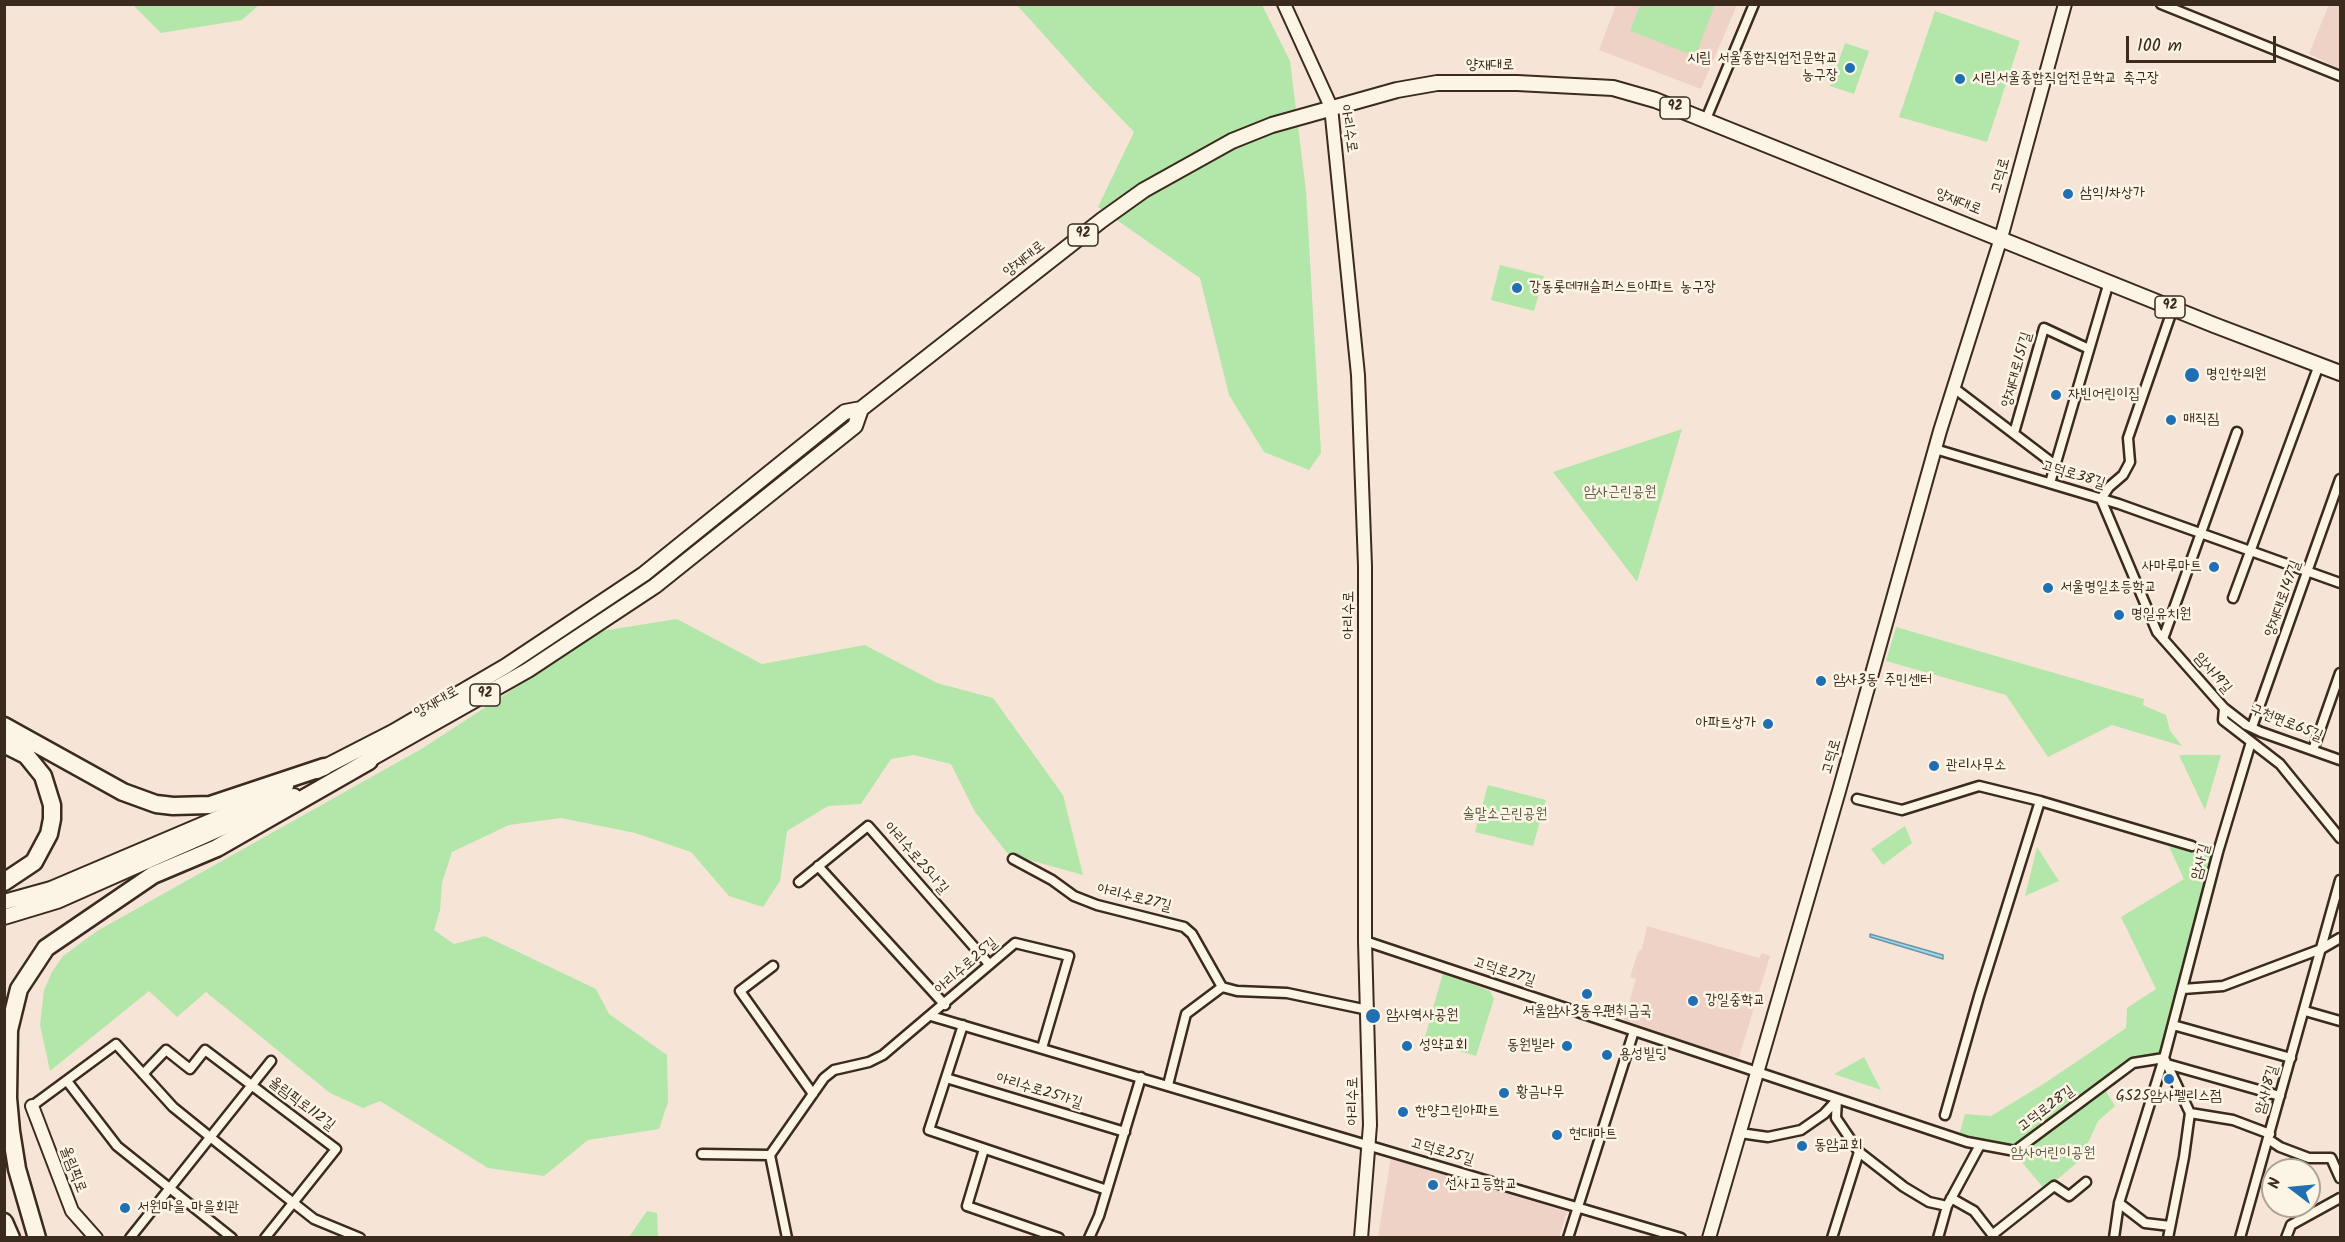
<!DOCTYPE html>
<html>
<head>
<meta charset="utf-8">
<style>
  body { margin:0 }
  #map { position:relative; width:2345px; height:1242px; overflow:hidden; background:#f6e5d7; font-family:Kalam,sans-serif }
  canvas { display:block }
  .frame { position:absolute; inset:0; border:6px solid #3b2a1e; pointer-events:none }
  .north { position:absolute; left:2261px; top:1158px; width:60px; height:60px; box-sizing:border-box; background:#fcf5e5; border:2px solid #afa495; border-radius:50%; rotate:286deg; font-size:16px; font-weight:700; line-height:24px; text-align:center; color:#3b2a1e }
  .north::after { content:''; display:block; margin:auto; width:21px; height:27px; background:#1f6fb2; clip-path:polygon(50% 0,100% 100%,50% 72%,0 100%) }
  .scale { position:absolute; left:2126px; top:36px; width:150px; height:27px; box-sizing:border-box; border:3px solid #3b2a1e; border-top:0; padding-left:8px; font-size:18px; line-height:21px; white-space:nowrap; color:#3b2a1e; -webkit-text-stroke:4px #fcf5e5; paint-order:stroke }
</style>
</head>
<body>
<div id="map">
<canvas width="2345" height="1242"></canvas>
<div class="frame"></div>
<div class="north">N</div>
<div class="scale">100 m</div>
</div>
<script>
const ctx = document.querySelector('canvas').getContext('2d');
ctx.lineJoin = 'round';
function paint(path, color) { ctx.fillStyle = color; ctx.fill(path, 'evenodd'); }
const shape = rows => new Path2D(rows.map(r => 'M' + r).join(''));
function strokePath(path, color, width, dash) { ctx.strokeStyle = color; ctx.lineWidth = width; ctx.lineCap = dash ? 'butt' : 'round'; ctx.setLineDash(dash || []); ctx.stroke(path); }
function label(font, color, halo, rows, align = 'center') {
  ctx.font = font + ' Kalam,"Poor Story",sans-serif'; ctx.lineWidth = 5; ctx.setLineDash([]); ctx.textBaseline = 'middle'; ctx.strokeStyle = halo; ctx.fillStyle = color; for (const [text, x, y, turn = 0] of rows) {
    ctx.save(); ctx.translate(x, y); ctx.rotate((+turn || 0) * Math.PI / 180); ctx.textAlign = isNaN(turn) ? turn : align; if (halo) ctx.strokeText(text, 0, 0); ctx.fillText(text, 0, 0); ctx.restore();
  }
}
paint(shape([
  [2329,4,2340,5,2340,69,2309,54],
  [1616,5,1737,5,1701,89,1599,50],
  [1647,926,1759,958,1762,953,1770,956,1739,1057,1732,1059,1623,1023,1636,979,1630,977,1638,952,1642,949],
  [1391,1157,1567,1212,1559,1237,1378,1237]
]), '#efd2c6');
paint(shape([
  [133,5,259,5,242,20,161,33],
  [1017,5,1262,5,1290,61,1306,191,1321,453,1309,470,1264,452,1229,395,1200,278,1098,207,1134,132,1089,85],
  [1640,5,1715,5,1695,56,1630,31],
  [1935,11,2020,41,1987,142,1899,117],
  [1845,43,1869,51,1854,94,1830,86],
  [1500,265,1544,276,1534,311,1491,300],
  [1682,429,1637,582,1553,472],
  [677,619,762,664,865,645,937,683,993,698,1063,795,1083,875,1008,854,975,812,951,764,914,755,891,759,861,804,828,806,787,831,780,881,763,907,729,896,691,852,635,833,561,818,509,825,452,852,442,883,440,910,434,930,454,944,485,936,596,989,609,1014,667,1055,668,1102,659,1129,588,1140,544,1176,488,1168,380,1101,363,1108,330,1093,206,992,177,1017,149,991,50,1071,40,1025,44,990,52,972,63,956,97,931,423,748,602,631],
  [1896,627,2144,699,2143,705,2166,715,2170,731,2182,746,2112,725,2048,757,2006,695,1886,661],
  [2179,755,2221,755,2205,810],
  [1488,785,1546,800,1533,846,1475,832],
  [1905,826,1912,843,1883,865,1871,849],
  [2165,838,2218,852,2164,1058,2133,1063,2015,1151,1959,1135,1965,1114,1991,1116,2045,1083,2126,1028,2127,1008,2156,989,2121,917,2184,879],
  [2037,847,2059,881,2025,896],
  [1443,973,1490,991,1494,999,1476,1056,1445,1047,1444,1044,1425,1037],
  [1864,1057,1881,1090,1834,1074],
  [2104,1088,2115,1106,2098,1121,2080,1160,2045,1190,2016,1155],
  [647,1211,657,1213,658,1237,629,1237]
]), '#b2e7a9');
const water = shape([
  [1870,934,1943,955,1943,959,1870,937,1870,934]
]);
paint(water, '#93daf5');
strokePath(water, '#70949f', 1.5);
const street = shape([
  [2161,4,2340,76],
  [1706,119,1754,4],
  [2173,308,2128,438,2130,462,2123,475,2109,487,2101,499,2157,632,2224,708,2246,725,2261,732,2340,760],
  [1954,388,2055,465],
  [2014,433,2044,328,2089,349],
  [1935,449,2119,504,2340,583],
  [2050,483,2109,282],
  [2233,598,2319,365],
  [2163,639,2237,432],
  [2224,708,2223,720,2280,764,2340,838],
  [2252,727,2340,479],
  [2313,750,2340,673],
  [1857,799,1902,810,1979,786,2040,801,1979,996,1945,1115],
  [2040,801,2192,846],
  [1013,859,1052,880,1074,896,1097,905,1184,927,1192,934,1222,987,1237,991,1287,993,1368,1010],
  [818,866,945,1005],
  [799,882,868,826,989,964],
  [1365,941,1967,1142,2015,1151,2133,1063,2164,1058],
  [773,966,740,991,813,1094],
  [2183,989,2223,986,2321,949,2340,938],
  [2305,1011,2340,1021],
  [931,1016,1681,1238],
  [963,1025,929,1130,1107,1190],
  [2173,1025,2291,1058],
  [2164,1058,2190,1113,2184,1157,2168,1238],
  [2167,1064,2280,1096],
  [143,1074,166,1050,190,1069,205,1050,336,1149,265,1238],
  [946,1078,1125,1132],
  [67,1081,117,1146,232,1238],
  [1168,1085,1186,1014,1222,987],
  [1837,1099,1836,1118,1859,1152,1904,1187,1929,1202,1947,1206],
  [32,1106,116,1044,173,1107,220,1145,314,1219,360,1238],
  [2190,1113,2233,1120,2270,1134],
  [1740,1133,1768,1137,1801,1130,1824,1114,1837,1100],
  [2268,1139,2280,1147,2309,1158,2331,1158,2340,1178],
  [984,1149,967,1206,1059,1238],
  [702,1154,770,1155,824,1078,834,1070,869,1062,883,1055,1015,943,1069,956,1042,1048],
  [770,1155,787,1238],
  [1951,1198,1974,1211,1995,1238],
  [2119,1203,2145,1223,2170,1226],
  [1992,1235,2054,1186,2069,1196,2086,1182],
  [130,1238,271,1061],
  [1089,1238,1099,1216,1141,1077],
  [1568,1238,1634,1031],
  [1832,1238,1859,1152],
  [1938,1238,1947,1206,1980,1145],
  [2114,1238,2119,1203,2164,1058,2218,852,2251,742],
  [2240,1238,2340,880],
  [2286,1238,2291,1225,2340,1198]
]);
const secondary = shape([
  [1284,4,1331,107,1358,375,1365,566,1365,941,1370,1125,1361,1238],
  [32,1106,72,1211,96,1238],
  [1709,1238,1839,791,1940,431,2001,238,2065,4]
]);
const primary = shape([
  [360,765,528,670,655,586,855,426,861,409],
  [317,771,393,732,506,666,644,574,845,412,861,409,1102,220,1144,190,1232,141,1272,125,1397,90,1437,83,1517,83,1613,88,1655,100,2214,325,2340,373],
  [4,902,51,889,218,818,286,786],
  [4,917,57,901,294,796]
]);
const highway = shape([
  [4,726,123,792,156,804,173,806,210,805,324,767],
  [4,744,26,755,43,776,52,805,52,819,49,834,34,862,4,882],
  [4,1222,11,1238],
  [37,1238,17,1169,11,1131,8,1098,9,1030,19,989,46,948,153,875,217,848,369,761]
]);
strokePath(street, '#3b2a1e', 13);
strokePath(secondary, '#3b2a1e', 16);
strokePath(primary, '#3b2a1e', 18);
strokePath(highway, '#3b2a1e', 21);
strokePath(street, '#fcf5e5', 8);
strokePath(secondary, '#fcf5e5', 12);
strokePath(primary, '#fcf5e5', 14);
strokePath(highway, '#fcf5e5', 16);
for (const [x, y, r, color] of [
  [1850,68,6,"#1f6fb2"],
  [1960,79,6,"#1f6fb2"],
  [2068,194,6,"#1f6fb2"],
  [1517,288,6,"#1f6fb2"],
  [2192,375,8,"#1f6fb2"],
  [2056,395,6,"#1f6fb2"],
  [2171,420,6,"#1f6fb2"],
  [2214,567,6,"#1f6fb2"],
  [2048,588,6,"#1f6fb2"],
  [2119,615,6,"#1f6fb2"],
  [1821,681,6,"#1f6fb2"],
  [1768,724,6,"#1f6fb2"],
  [1934,766,6,"#1f6fb2"],
  [1587,994,6,"#1f6fb2"],
  [1693,1001,6,"#1f6fb2"],
  [1373,1016,8,"#1f6fb2"],
  [1407,1046,6,"#1f6fb2"],
  [1567,1046,6,"#1f6fb2"],
  [1607,1055,6,"#1f6fb2"],
  [2169,1079,6,"#1f6fb2"],
  [1504,1093,6,"#1f6fb2"],
  [1403,1112,6,"#1f6fb2"],
  [1557,1135,6,"#1f6fb2"],
  [1802,1146,6,"#1f6fb2"],
  [1433,1185,6,"#1f6fb2"],
  [125,1208,6,"#1f6fb2"]
]) { const dot = new Path2D(); dot.arc(x, y, r, 0, 2 * Math.PI); ctx.fillStyle = color; ctx.fill(dot); strokePath(dot, '#fcf5e5', 2); }
for (const [x, y, w] of [
  [1675,108,30],
  [1083,235,30],
  [2170,307,30],
  [485,695,30]
]) { const box = new Path2D(); box.roundRect(x - w / 2, y - 11, w, 22, 4.5); ctx.fillStyle = '#fcf5e5'; ctx.fill(box); strokePath(box, '#3b2a1e', 1.5); }
label('bold 14px', '#3b2a1e', null, [
  ["92",1675,108],
  ["92",1083,235],
  ["92",2170,307],
  ["92",485,695]
]);
label('15px', '#3b2a1e', '#fcf5e5', [
  ["시립 서울종합직업전문학교",1838,59,"right"],
  ["농구장",1838,76,"right"],
  ["시립서울종합직업전문학교 축구장",1972,79],
  ["삼익1차상가",2080,194],
  ["강동롯데캐슬퍼스트아파트 농구장",1529,288],
  ["명인한의원",2206,375],
  ["자빈어린이집",2068,395],
  ["매직짐",2183,420],
  ["사마루마트",2202,567,"right"],
  ["서울명일초등학교",2060,588],
  ["명일유치원",2131,615],
  ["암사3동 주민센터",1833,681],
  ["아파트상가",1756,724,"right"],
  ["관리사무소",1946,766],
  ["강일중학교",1705,1001],
  ["서울암사3동우편취급국",1587,1012,"center"],
  ["암사역사공원",1386,1016],
  ["성약교회",1419,1046],
  ["동원빌라",1555,1046,"right"],
  ["용성빌딩",1619,1055],
  ["황금나무",1516,1093],
  ["GS25암사펠리스점",2169,1097,"center"],
  ["한양그린아파트",1415,1112],
  ["현대마트",1569,1135],
  ["동암교회",1814,1146],
  ["선사고등학교",1445,1185],
  ["서원마을 마을회관",137,1208]
], 'left');
label('15px', '#3b2a1e', '#fcf5e5', [
  ["양재대로",1490,66],
  ["아리수로",1347,129,81],
  ["고덕로",2002,176,-75],
  ["양재대로",1958,203,22],
  ["양재대로",1025,260,-38],
  ["양재대로151길",2018,370,-74],
  ["고덕로38길",2073,476,17],
  ["양재대로147길",2284,599,-70],
  ["아리수로",1350,615,-90],
  ["암사19길",2212,674,49],
  ["양재대로",437,703,-30],
  ["구천면로65길",2286,724,22],
  ["고덕로",1833,757,-74],
  ["아리수로25나길",915,859,49],
  ["암사길",2202,862,-75],
  ["아리수로27길",1134,899,14],
  ["아리수로25길",967,967,-41],
  ["고덕로27길",1504,973,18],
  ["암사18길",2268,1090,-74],
  ["아리수로25가길",1039,1092,17],
  ["아리수로",1354,1101,-90],
  ["올림픽로112길",301,1105,37],
  ["고덕로28길",2047,1110,-37],
  ["고덕로25길",1442,1153,16],
  ["올림픽로",72,1170,69]
]);
label('15px', '#595941', '#fcf5e5', [
  ["암사근린공원",1620,493],
  ["솔말소근린공원",1505,815],
  ["암사어린이공원",2053,1154]
]);
</script>
</body>
</html>
